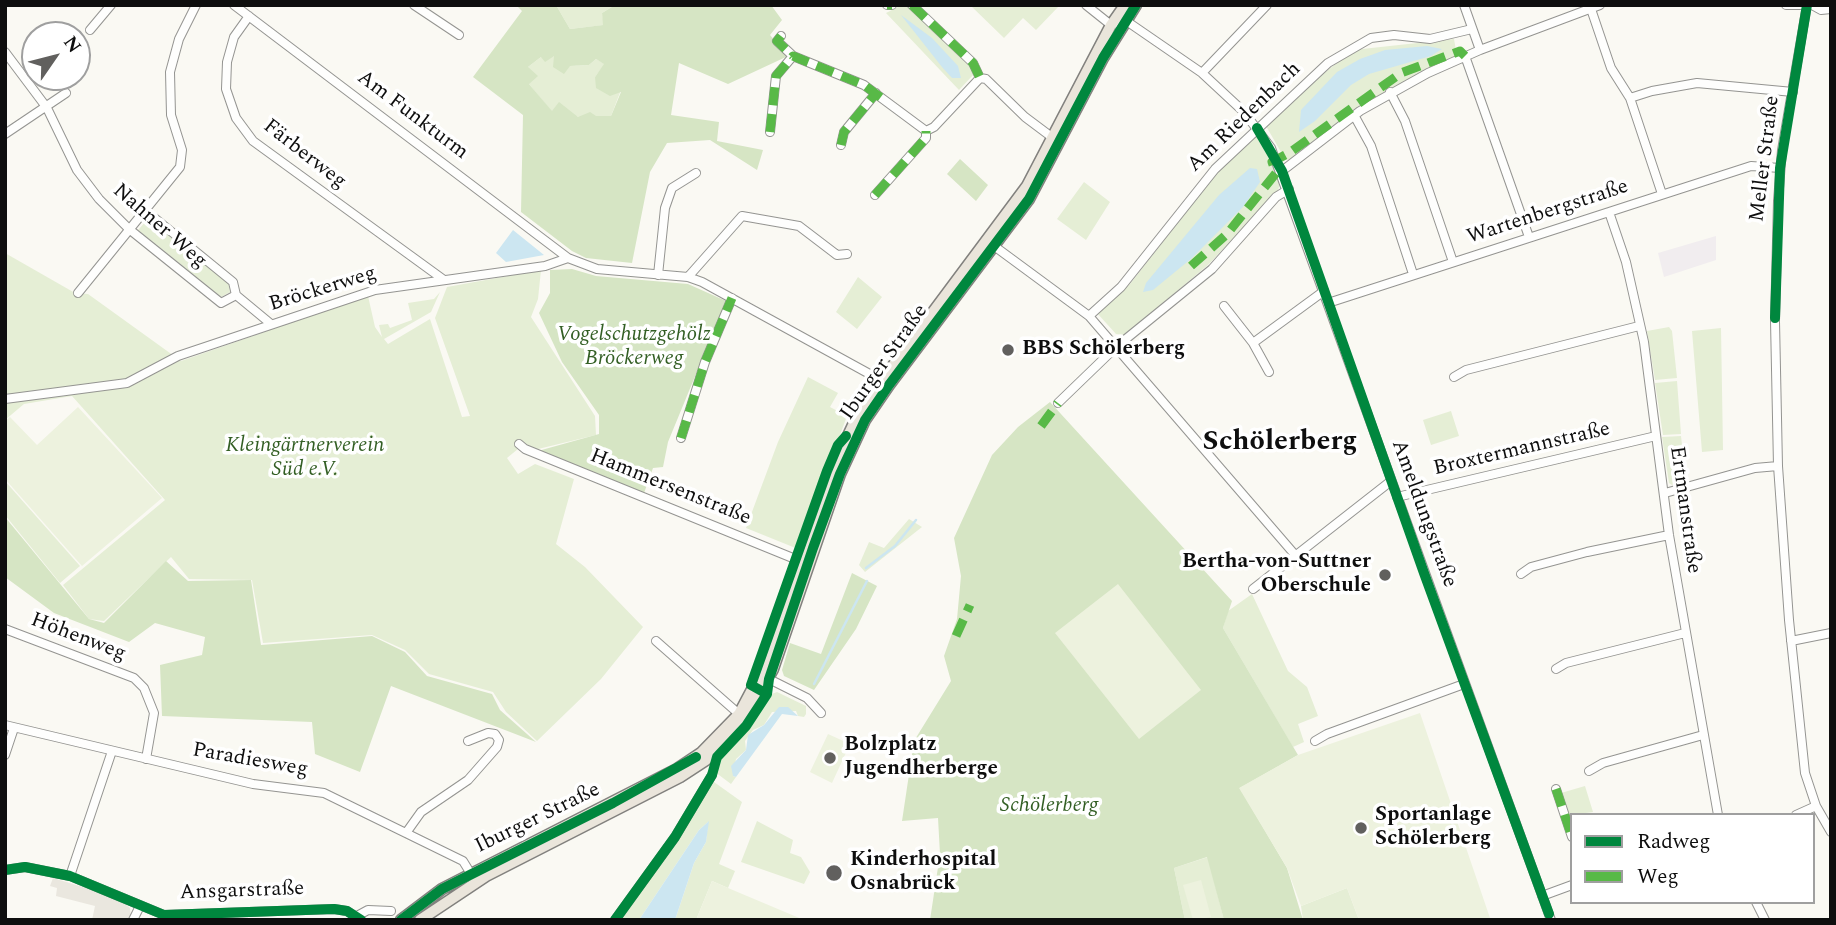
<!DOCTYPE html>
<html>
<head>
<meta charset="utf-8">
<style>
  body { margin:0 }
  #map { position:relative; width:1836px; height:925px; overflow:hidden; background:#faf9f3; font-family:Spectral,serif }
  canvas { display:block }
  .frame { position:absolute; inset:0; border:7px solid #0e0e0e; pointer-events:none }
  .legend { position:absolute; left:1570px; top:813px; width:245px; height:91px; box-sizing:border-box; background:#fff; border:2px solid #9f9f9f; margin:0; padding:9px 12px; list-style:none; font-size:21px; color:#0e0e0e }
  .legend li { display:flex; align-items:center; gap:14px; height:35px }
  .legend b { width:35px; border:2px solid #9f9f9f }
  .north { position:absolute; left:21px; top:21px; width:70px; height:70px; box-sizing:border-box; background:#fff; border:2px solid #9f9f9f; border-radius:50%; rotate:55deg; font-size:19px; font-weight:700; line-height:28px; text-align:center; color:#0e0e0e }
  .north::after { content:''; display:block; margin:auto; width:24px; height:32px; background:#61605e; clip-path:polygon(50% 0,100% 100%,50% 72%,0 100%) }
</style>
</head>
<body>
<div id="map">
<canvas width="1836" height="925"></canvas>
<div class="frame"></div>
<ul class="legend">
<li><b style="height:9px;background:#00873e"></b>Radweg</li>
<li><b style="height:9px;background:#58b947"></b>Weg</li>
</ul>
<div class="north">N</div>
</div>
<script>
const ctx = document.querySelector('canvas').getContext('2d');
ctx.lineJoin = 'round';
function paint(path, color) { ctx.fillStyle = color; ctx.fill(path, 'evenodd'); }
const shape = rows => new Path2D(rows.map(r => 'M' + r).join(''));
function strokePath(path, color, width, dash) { ctx.strokeStyle = color; ctx.lineWidth = width; ctx.lineCap = dash ? 'butt' : 'round'; ctx.setLineDash(dash || []); ctx.stroke(path); }
function label(font, color, halo, rows, align = 'center') {
  ctx.font = font + ' Spectral,serif'; ctx.lineWidth = 7; ctx.setLineDash([]); ctx.textBaseline = 'middle'; ctx.strokeStyle = halo; ctx.fillStyle = color; for (const [text, x, y, turn = 0] of rows) {
    ctx.save(); ctx.translate(x, y); ctx.rotate((+turn || 0) * Math.PI / 180); ctx.textAlign = isNaN(turn) ? turn : align; if (halo) ctx.strokeText(text, 0, 0); ctx.fillText(text, 0, 0); ctx.restore();
  }
}
paint(shape([
  [1716,236,1716,260,1664,277,1658,253]
]), '#f1edef');
paint(shape([
  [556,5,615,5,602,13,604,25,570,29],
  [902,5,906,5,970,67,974,74,959,90,886,13],
  [970,5,1060,5,1036,30,1023,18,1004,38],
  [1454,39,1457,56,1389,89,1291,160,1285,159,1266,126,1293,98,1353,50],
  [554,56,570,66,589,65,596,59,605,64,595,77,621,90,611,116,579,117,552,112,529,84,528,67,541,57],
  [1256,136,1271,162,1280,184,1278,190,1209,264,1125,335,1116,334,1097,313,1130,284,1222,166],
  [1084,182,1110,202,1086,240,1057,219],
  [148,219,229,284,230,292,221,297,138,230],
  [5,253,75,293,88,294,181,361,368,296,375,327,382,337,379,325,388,324,390,328,412,320,408,303,434,299,440,292,431,312,384,339,388,344,430,319,462,417,470,416,435,318,447,287,541,270,538,299,531,317,595,416,596,435,534,450,524,444,507,458,518,474,535,464,574,479,556,544,585,567,643,627,601,679,537,741,506,712,493,692,429,674,405,650,372,635,263,643,252,580,189,579,171,557,104,621,89,619,63,585,165,500,72,396,24,404,5,420],
  [858,277,882,297,857,329,836,312],
  [1669,327,1672,331,1677,378,1655,380,1647,331],
  [1721,328,1723,450,1702,452,1692,331],
  [808,377,838,393,830,407,847,416,798,549,746,528,778,442],
  [1677,381,1681,434,1663,435,1655,383],
  [1451,411,1459,436,1431,445,1423,420],
  [1681,436,1686,480,1672,485,1669,483,1662,437],
  [5,481,80,566,60,583,5,515],
  [909,519,922,527,865,572,859,565,869,542,884,548],
  [1252,594,1288,671,1307,687,1318,716,1298,724,1304,742,1293,747,1223,628,1228,611],
  [777,692,806,706,806,714,804,717,798,716,796,711,772,712,764,725,753,730,745,741,746,750,736,759,733,776,736,777,731,784,715,772,719,759,748,727,769,695],
  [714,782,742,802,719,864,735,871,728,888,712,881,696,920,675,920,694,863,706,842,708,822,699,830,639,920,620,920],
  [1585,786,1593,812,1572,815,1570,820,1561,793],
  [757,821,793,840,790,853,801,857,810,872,804,884,741,862],
  [1208,857,1224,920,1185,920,1174,868],
  [1347,888,1359,920,1303,920,1301,906]
]), '#e5eed5');
paint(shape([
  [516,5,556,5,570,29,603,25,602,13,615,5,771,5,782,20,770,35,788,56,728,84,679,63,671,115,719,122,717,141,763,150,757,170,710,140,667,143,650,172,632,263,586,258,572,251,521,212,523,115,473,77,522,11],
  [554,56,553,67,564,74,570,66,589,65,596,59,604,64,595,77,596,88,610,96,621,92,611,116,596,116,590,112,578,117,559,102,552,111,529,84,538,76,528,67,541,57,545,62],
  [960,159,988,185,976,201,947,174],
  [572,269,596,276,688,284,726,301,668,442,663,467,653,468,643,496,538,451,599,434,599,415,562,362,539,313,550,293,550,270],
  [1050,402,1232,601,1223,628,1298,755,1240,788,1287,868,1303,920,1224,920,1207,857,1174,868,1185,920,930,920,940,854,938,818,902,821,914,741,951,681,944,656,957,619,961,576,954,538,992,455,1018,427],
  [5,517,89,619,104,623,166,561,188,581,251,580,261,645,372,636,405,652,427,676,492,694,500,710,536,742,391,686,360,772,315,754,312,722,162,716,160,665,202,655,205,637,155,623,129,642,54,613,5,577],
  [852,573,877,586,856,629,814,690,784,676,782,670,790,643,821,654]
]), '#d6e5c4');
paint(shape([
  [78,407,162,498,82,566,5,479,5,421,10,417,37,445],
  [1118,584,1201,690,1139,739,1055,633],
  [1420,713,1490,918,1359,920,1347,888,1301,906,1287,868,1239,788,1298,755],
  [828,734,850,744,832,783,810,772],
  [1201,880,1211,917,1193,920,1183,885],
  [712,881,728,888,804,920,696,920]
]), '#edf2de');
paint(shape([
  [53,878,96,891,125,904,130,908,131,918,92,920,95,906,56,896,57,888,50,886]
]), '#eae7df');
paint(shape([
  [901,15,932,38,958,66,961,78,952,78,942,67],
  [1427,46,1442,49,1431,56,1369,74,1351,85,1315,121,1299,132,1301,110,1337,72,1360,59,1385,50],
  [1250,168,1257,169,1260,182,1243,207,1192,258,1153,290,1143,292,1146,283,1219,195],
  [513,230,544,255,506,262,496,253],
  [779,707,788,707,798,716,782,714,736,777,733,776,731,766,746,750,748,735,764,725],
  [709,821,706,842,694,863,675,920,639,920,699,830]
]), '#cce6f1');
strokePath(shape([
  [866,568,895,546,916,520],
  [814,684,867,581]
]), '#cce6f1', 2.5);
const minor = shape([
  [234,5,568,258,597,269,688,277,702,282,886,383],
  [414,5,459,35],
  [887,5,892,5],
  [912,5,973,63,980,78,986,79,1025,117,1053,138],
  [1086,5,1111,25,1125,20,1202,73,1244,112,1271,148,1551,920],
  [1464,5,1480,50],
  [1786,5,1800,5],
  [1807,5,1782,150,1778,201,1775,321,1778,466,1789,620,1805,773,1816,806,1831,832],
  [1812,5,1821,10,1831,9],
  [1591,9,1611,68,1630,98,1662,194],
  [249,16,234,37,227,62,226,89,236,118,253,141,444,280],
  [90,30,111,5],
  [781,36,777,41,793,56],
  [5,52,47,108,77,170,99,199,129,229,221,303,236,295,233,282,146,211],
  [1465,56,1529,237],
  [1202,73,1267,5],
  [1390,92,1405,121,1453,262],
  [1630,98,1652,91,1697,83,1793,92],
  [1354,115,1371,146,1413,274],
  [770,132,776,76,793,56,864,85,926,131],
  [5,134,66,93],
  [841,145,844,132,876,93],
  [1282,171,1360,111,1428,73,1480,50,1600,5],
  [875,195,926,138,926,131,934,127,980,78],
  [1609,212,1626,262,1644,342,1669,535,1718,815],
  [990,243,1089,316,1296,556],
  [658,275,665,208,672,188,696,173],
  [688,277,742,216,799,226,837,255,847,254],
  [78,293,180,167,182,150,171,115,170,72,179,39,196,5],
  [236,295,271,324],
  [1328,303,1751,166,1780,168],
  [1224,306,1253,343,1269,372],
  [1089,316,1121,287,1215,169,1328,63,1371,38,1394,35,1430,39,1472,29],
  [1253,343,1324,291],
  [1454,377,1466,370,1639,326],
  [5,399,127,383,178,356,375,290,545,266,568,258],
  [1058,403,1116,347,1212,269,1276,197,1289,189],
  [681,438,705,362,732,298],
  [519,444,525,449,805,563],
  [1665,493,1755,468,1778,466],
  [1397,497,1656,436],
  [1521,574,1531,567,1587,552,1669,535],
  [1253,589,1391,481],
  [5,629,134,678,144,688,154,713,146,759],
  [656,641,739,714],
  [1791,641,1831,633],
  [1556,669,1566,663,1685,633],
  [763,676,807,698,821,713],
  [5,725,253,784,324,793,463,861,471,874],
  [1315,741,1327,734,1464,684],
  [5,755,14,728],
  [1589,771,1603,763,1703,735],
  [1556,789,1572,837],
  [1796,815,1816,806],
  [406,833,421,812,468,780,497,747,499,740,495,734,488,733,468,741],
  [5,870,25,867,70,876,164,915,334,909,347,911,361,920],
  [70,876,112,751],
  [1542,896,1572,885],
  [1756,902,1765,920],
  [357,916,368,910,391,911],
  [133,920,140,906],
  [615,920,675,837,712,775]
]);
const major = shape([
  [401,920,442,889,677,769,701,753,739,714,765,665,833,468,860,410,1027,186,1111,25,1125,5],
  [420,920,486,876,680,777,706,760,745,720,773,669,840,474,865,420,889,385,1029,199,1103,58,1136,5]
]);
strokePath(minor, '#949491', 10);
strokePath(major, '#82817e', 13);
strokePath(minor, '#fefefd', 8);
strokePath(major, '#eae5db', 10);
strokePath(shape([
  [887,5,892,5],
  [912,5,973,63,980,78],
  [781,36,777,41,793,56],
  [770,132,776,76,793,56,864,85,884,100],
  [841,145,844,132,876,93],
  [875,195,926,138,926,131],
  [1191,266,1227,234,1276,173,1272,162,1289,153,1401,73,1460,51,1465,56],
  [1041,426,1058,403],
  [681,438,705,362,732,298],
  [956,636,970,605],
  [1556,789,1572,837]
]), '#58b947', 9, [18, 9]);
strokePath(shape([
  [1257,128,1282,171,1424,573,1549,914],
  [1775,318,1780,168,1807,5],
  [767,694,751,685,827,471,838,445,846,436],
  [5,870,25,867,70,876,164,915,334,909,347,911,361,920],
  [401,920,442,889,613,803,696,757],
  [615,920,675,837,712,775,717,757,746,726,767,694,769,679,813,548,840,474,865,420,889,385,1029,199,1103,58,1136,5]
]), '#00873e', 10);
for (const [x, y, r, color] of [
  [1008,350,7,"#61605e"],
  [1385,575,7,"#61605e"],
  [830,758,7,"#61605e"],
  [1361,828,7,"#61605e"],
  [834,873,9,"#61605e"]
]) { const dot = new Path2D(); dot.arc(x, y, r, 0, 2 * Math.PI); ctx.fillStyle = color; ctx.fill(dot); strokePath(dot, '#fff', 2.5); }
label('21px', '#0e0e0e', '#fff', [
  ["Am Funkturm",412,116,37],
  ["Am Riedenbach",1245,118,-44],
  ["Färberweg",304,155,38],
  ["Meller Straße",1766,159,-83],
  ["Wartenbergstraße",1548,213,-18],
  ["Nahner Weg",159,227,41],
  ["Bröckerweg",323,290,-17],
  ["Iburger Straße",885,363,-55],
  ["Broxtermannstraße",1522,450,-13],
  ["Hammersenstraße",670,488,22],
  ["Ertmanstraße",1684,510,82],
  ["Ameldungstraße",1423,514,70],
  ["Höhenweg",78,638,21],
  ["Paradiesweg",250,761,10],
  ["Iburger Straße",538,819,-26],
  ["Ansgarstraße",242,892,-2]
]);
label('italic 21px', '#335f24', '#fff', [
  ["Vogelschutzgehölz",634,336],
  ["Bröckerweg",634,360],
  ["Kleingärtnerverein",305,447],
  ["Süd e.V.",305,471],
  ["Schölerberg",1049,807]
]);
label('bold 21px', '#0e0e0e', '#fff', [
  ["BBS Schölerberg",1022,350],
  ["Bertha-von-Suttner",1371,563,"right"],
  ["Oberschule",1371,587,"right"],
  ["Bolzplatz",844,746],
  ["Jugendherberge",844,770],
  ["Sportanlage",1375,816],
  ["Schölerberg",1375,840],
  ["Kinderhospital",850,861],
  ["Osnabrück",850,885]
], 'left');
label('bold 28px', '#0e0e0e', '#fff', [
  ["Schölerberg",1280,444]
]);
</script>
</body>
</html>
